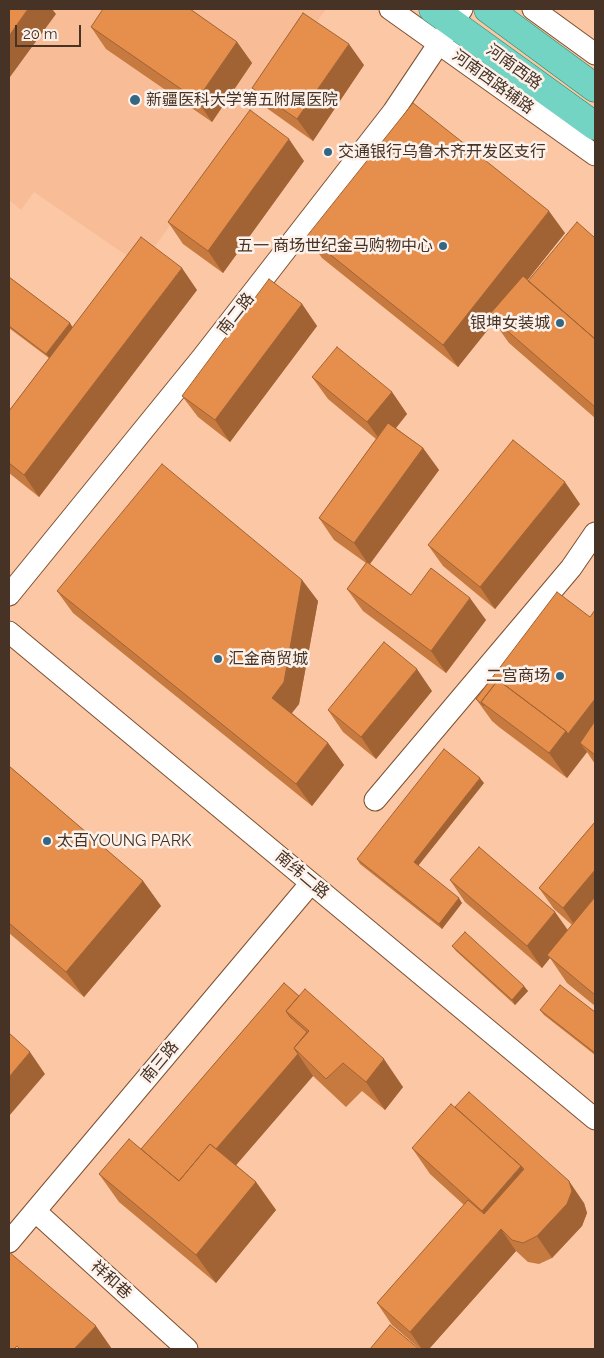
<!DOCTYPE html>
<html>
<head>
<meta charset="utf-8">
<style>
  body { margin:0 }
  #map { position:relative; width:604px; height:1358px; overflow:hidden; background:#fbc7a4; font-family:Raleway,sans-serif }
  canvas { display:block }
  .frame { position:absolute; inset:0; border:10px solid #473325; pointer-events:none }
  .scale { position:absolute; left:15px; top:25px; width:66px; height:22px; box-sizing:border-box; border:2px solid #473325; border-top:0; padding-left:6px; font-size:15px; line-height:18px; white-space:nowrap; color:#473325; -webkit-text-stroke:4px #fdf2eb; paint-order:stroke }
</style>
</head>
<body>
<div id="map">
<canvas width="604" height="1358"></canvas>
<div class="frame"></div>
<div class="scale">20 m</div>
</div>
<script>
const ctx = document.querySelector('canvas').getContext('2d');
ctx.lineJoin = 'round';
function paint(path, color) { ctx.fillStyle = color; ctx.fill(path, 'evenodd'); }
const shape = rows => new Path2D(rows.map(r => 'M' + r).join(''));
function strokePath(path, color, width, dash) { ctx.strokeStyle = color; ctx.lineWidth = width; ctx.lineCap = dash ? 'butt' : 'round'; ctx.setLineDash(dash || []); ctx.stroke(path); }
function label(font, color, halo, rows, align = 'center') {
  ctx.font = font + ' Raleway,"Noto Sans SC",sans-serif'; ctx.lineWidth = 5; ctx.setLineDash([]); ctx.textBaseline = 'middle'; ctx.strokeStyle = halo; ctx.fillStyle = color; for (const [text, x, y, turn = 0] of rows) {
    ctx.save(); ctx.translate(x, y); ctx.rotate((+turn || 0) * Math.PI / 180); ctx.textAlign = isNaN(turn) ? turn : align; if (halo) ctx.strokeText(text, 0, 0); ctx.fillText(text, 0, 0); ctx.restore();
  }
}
paint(shape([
  [9,9,326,9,153,249,129,257,34,192,21,210,9,200]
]), '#f8bd96');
const minor = shape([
  [390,9,595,155],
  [533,9,595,54],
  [9,595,201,359,393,112,462,9],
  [9,632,595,1119],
  [375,800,571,568,595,533],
  [35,1211,187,1349],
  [9,1242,311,883]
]);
const major = shape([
  [433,9,595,126],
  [488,9,595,88]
]);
strokePath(minor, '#7d5031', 23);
strokePath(major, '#288972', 29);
strokePath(minor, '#fff', 21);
strokePath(major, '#74d4c3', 28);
paint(shape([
  [91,27,237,42,252,63,212,122,106,49],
  [364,65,313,141,268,109,252,88],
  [304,161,223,273,183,244,168,222],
  [565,233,527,280,528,281,595,238,595,418,509,343,494,322,458,367,322,258,307,236],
  [9,277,70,323,72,327,197,290,39,497,9,473,9,411,49,358,9,328],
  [302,304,317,326,230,442,198,417,182,396],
  [312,377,392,392,407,414,396,428,423,448,439,470,370,564,411,595,486,620,446,673,363,611,347,589,366,563,334,540,319,518,376,439,328,399],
  [580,504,495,609,443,566,428,545],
  [302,580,318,601,299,704,292,713,328,743,344,765,312,806,73,613,57,591],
  [595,610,595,764,587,752,567,778,499,727,492,721,476,699,590,617],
  [432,691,376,759,343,732,328,710],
  [9,766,143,881,161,906,84,997,9,933],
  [484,783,418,866,462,903,442,929,360,864,357,859],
  [595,822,595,1006,567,983,550,958,542,968,465,902,450,880,555,912,568,930,572,925,554,909,539,888],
  [452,946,528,991,515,1005,456,951],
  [284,983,403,1087,385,1110,362,1091,346,1107,313,1076,236,1165,256,1182,276,1210,216,1283,119,1202,99,1174,141,1149],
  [540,1010,595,1012,595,1055,544,1015],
  [412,1148,584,1203,587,1213,582,1226,552,1258,539,1264,528,1262,516,1251,429,1349,420,1349,392,1325,377,1303,464,1205,430,1174]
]), '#c67a40');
paint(shape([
  [28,9,52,9,56,14,10,77,9,75,9,36],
  [237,42,252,63,212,122,197,100],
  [349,44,364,65,313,141,297,119],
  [289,139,304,161,223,273,208,251],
  [549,211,565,233,495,321,489,315,494,322,458,367,443,345],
  [182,268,197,290,39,497,24,475],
  [302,304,317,326,230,442,215,420],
  [70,323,73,328,50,359,46,354],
  [392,392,407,414,383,444,367,422],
  [423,448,439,470,369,565,354,543],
  [565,482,580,504,495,609,480,587],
  [302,580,318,601,299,704,287,719,272,698],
  [470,598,486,620,446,673,431,651],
  [417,669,432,691,376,759,361,737],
  [595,699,595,741,580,743,587,752,567,778,549,753,566,731],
  [328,743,344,765,312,806,296,784],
  [480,778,484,783,417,867,414,862],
  [595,870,595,910,578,930,563,908],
  [143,881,161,906,84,997,66,972],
  [459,898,462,903,442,929,439,924],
  [555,912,570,934,547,955,550,958,542,968,527,946],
  [524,986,528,991,515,1005,512,1000],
  [30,1052,45,1074,9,1116,9,1077],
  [298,1054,313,1076,199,1208,183,1187],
  [384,1059,403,1087,385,1110,366,1082],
  [521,1166,539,1191,501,1229,516,1251,429,1349,422,1349,410,1332,498,1233,482,1211],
  [569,1181,584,1203,587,1213,582,1226,552,1258,537,1236],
  [256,1182,276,1210,216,1283,196,1255],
  [96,1326,112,1349,74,1349]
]), '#a16334');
const building = shape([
  [9,9,28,9,9,36,9,9],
  [103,9,190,9,237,42,197,100,91,27,103,9],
  [303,13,349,44,297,119,252,88,303,13],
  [413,103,549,211,443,345,307,236,413,103],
  [250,110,289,139,208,251,168,222,250,110],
  [577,222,595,238,595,339,528,281,577,222],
  [141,237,182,268,24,475,9,463,9,411,141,237],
  [523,276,595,339,595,407,489,315,523,276],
  [9,277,70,323,46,354,9,326,9,277],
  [269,279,302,304,215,420,182,396,269,279],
  [337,347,392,392,367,422,312,377,337,347],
  [388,423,423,448,354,543,319,518,388,423],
  [513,440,565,482,480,587,428,545,513,440],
  [162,464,302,580,284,682,272,698,328,743,296,784,57,591,162,464],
  [367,562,411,595,431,568,470,598,431,651,347,589,367,562],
  [557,592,590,617,595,610,595,699,568,734,566,731,498,680,481,702,484,706,476,699,557,592],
  [384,642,417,669,361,737,328,710,384,642],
  [498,680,566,731,549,753,481,702,498,680],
  [595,721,595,755,580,743,595,721],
  [444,749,480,778,414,862,459,898,439,924,357,859,444,749],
  [9,766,143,881,66,972,9,923,9,766],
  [595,822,595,870,563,908,539,888,595,822],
  [479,847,555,912,527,946,450,880,479,847],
  [595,897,595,995,547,955,595,897],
  [465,932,524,986,512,1000,452,946,465,932],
  [284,983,299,996,286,1011,290,1017,307,1032,294,1048,298,1054,216,1149,210,1144,179,1181,141,1149,284,983],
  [560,985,595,1012,595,1053,540,1010,560,985],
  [305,989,384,1059,366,1082,343,1063,326,1079,294,1048,309,1031,286,1011,305,989],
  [9,1033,30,1052,9,1077,9,1033],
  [469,1092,569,1181,572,1191,567,1204,537,1236,523,1243,512,1240,501,1229,410,1332,377,1303,468,1200,484,1214,524,1169,521,1166,455,1107,469,1092],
  [451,1104,521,1166,482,1211,412,1148,451,1104],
  [129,1139,179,1181,210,1144,256,1182,196,1255,99,1174,129,1139],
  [9,1252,96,1326,74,1349,20,1349,17,1346,14,1349,9,1349,9,1252],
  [390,1325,419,1349,370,1349,390,1325]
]);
paint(building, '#e68e4b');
strokePath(building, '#a16334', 1);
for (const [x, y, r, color] of [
  [135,100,6,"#346784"],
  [328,152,5,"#346784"],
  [443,246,5,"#346784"],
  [560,323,5,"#346784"],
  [218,659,5,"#346784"],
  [560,676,5,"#346784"],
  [47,841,5,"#346784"]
]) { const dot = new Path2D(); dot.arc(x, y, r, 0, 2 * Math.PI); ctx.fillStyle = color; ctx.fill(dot); strokePath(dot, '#fdf2eb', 2); }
label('16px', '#473325', '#fdf2eb', [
  ["河南西路",514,67,36],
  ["河南西路辅路",493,82,36],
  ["南二路",236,314,-52],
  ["南纬二路",302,875,40],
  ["南三路",160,1062,-50],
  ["祥和巷",111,1280,42]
]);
label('16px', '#473325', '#fdf2eb', [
  ["新疆医科大学第五附属医院",146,100],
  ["交通银行乌鲁木齐开发区支行",338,152],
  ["五一 商场世纪金马购物中心",433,246,"right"],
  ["银坤女装城",550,323,"right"],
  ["汇金商贸城",228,659],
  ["二宫商场",550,676,"right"],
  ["太百YOUNG PARK",57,841]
], 'left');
</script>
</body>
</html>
